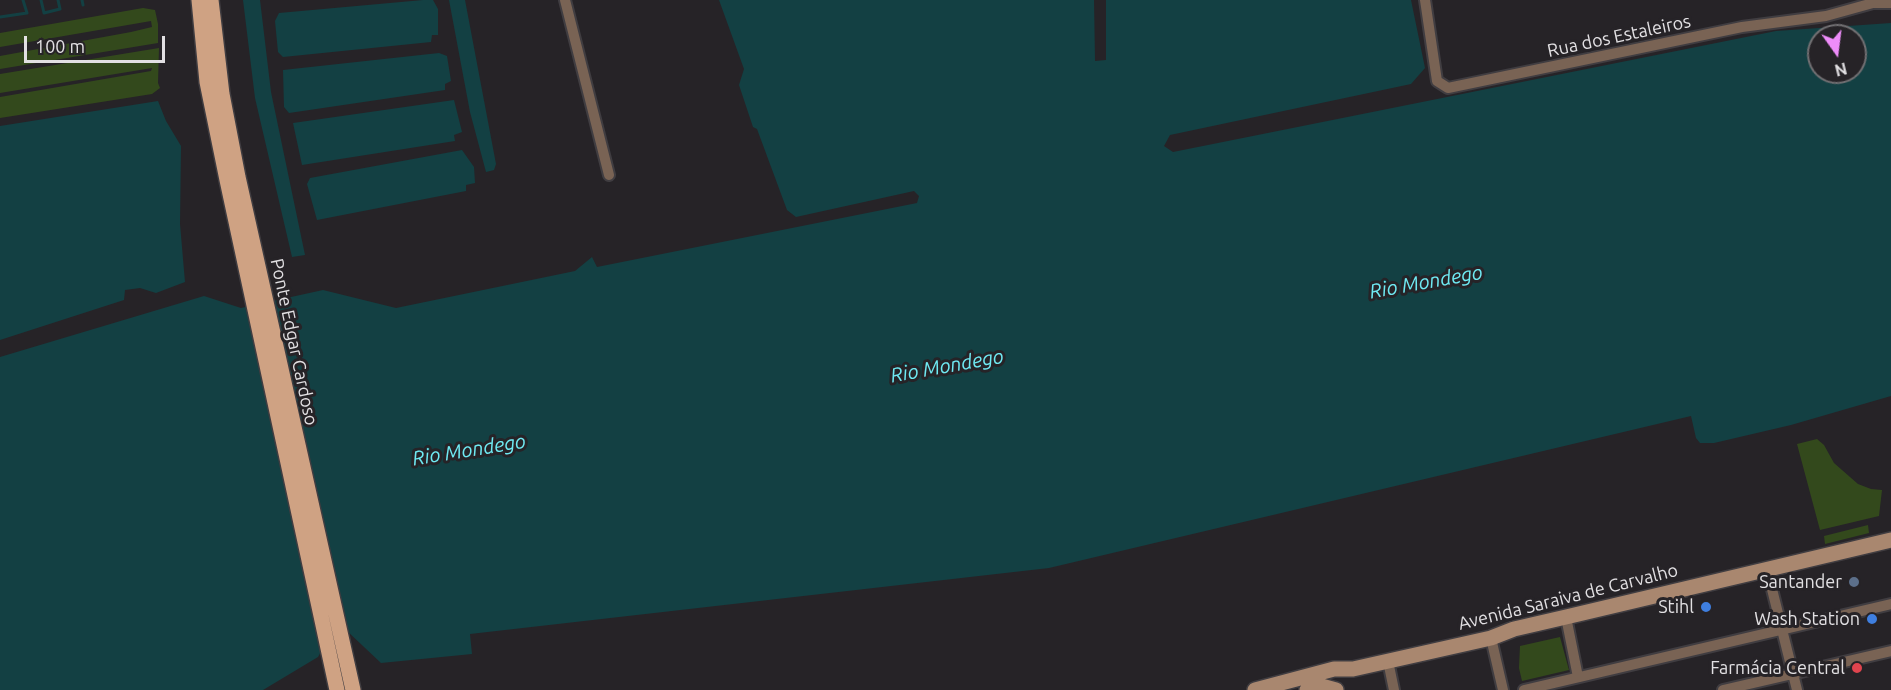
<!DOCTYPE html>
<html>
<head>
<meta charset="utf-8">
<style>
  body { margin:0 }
  #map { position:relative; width:1891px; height:690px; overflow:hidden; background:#262327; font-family:Ubuntu,sans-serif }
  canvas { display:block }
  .north { position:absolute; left:1807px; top:24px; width:60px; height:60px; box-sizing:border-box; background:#262327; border:2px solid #716f72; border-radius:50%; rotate:166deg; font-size:16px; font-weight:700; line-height:24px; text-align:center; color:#e2e0e3 }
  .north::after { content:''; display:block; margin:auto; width:21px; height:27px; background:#ee8cf9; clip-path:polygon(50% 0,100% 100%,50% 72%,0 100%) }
  .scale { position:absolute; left:24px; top:36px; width:141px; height:27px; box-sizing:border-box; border:3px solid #e2e0e3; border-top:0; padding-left:8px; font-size:18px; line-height:21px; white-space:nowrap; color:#e2e0e3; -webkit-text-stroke:4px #262327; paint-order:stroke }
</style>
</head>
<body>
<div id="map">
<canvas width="1891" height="690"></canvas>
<div class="north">N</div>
<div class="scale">100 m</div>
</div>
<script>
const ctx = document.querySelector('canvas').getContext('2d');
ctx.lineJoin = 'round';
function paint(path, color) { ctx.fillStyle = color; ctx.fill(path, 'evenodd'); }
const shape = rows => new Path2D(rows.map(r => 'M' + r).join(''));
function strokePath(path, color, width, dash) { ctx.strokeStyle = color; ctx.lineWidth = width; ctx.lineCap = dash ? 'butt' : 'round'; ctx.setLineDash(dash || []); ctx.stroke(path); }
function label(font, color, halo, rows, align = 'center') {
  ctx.font = font + ' Ubuntu,sans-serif'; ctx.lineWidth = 6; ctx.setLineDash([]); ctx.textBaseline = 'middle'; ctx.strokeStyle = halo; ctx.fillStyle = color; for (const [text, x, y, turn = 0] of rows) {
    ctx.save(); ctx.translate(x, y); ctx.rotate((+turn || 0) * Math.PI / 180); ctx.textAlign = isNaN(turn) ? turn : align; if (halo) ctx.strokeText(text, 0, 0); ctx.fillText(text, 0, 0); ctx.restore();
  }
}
paint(shape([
  [143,8,155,10,158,24,158,43,0,69,0,56,131,32,152,27,151,21,0,47,0,33],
  [159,48,158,83,160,88,152,94,0,118,0,97,151,71,152,68,0,93,0,74],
  [1817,439,1824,445,1834,463,1858,484,1871,489,1882,490,1879,516,1820,530,1797,444],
  [1868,525,1869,533,1825,544,1824,536],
  [1560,637,1569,670,1522,681,1519,668,1520,646]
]), '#33491c');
paint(shape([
  [243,0,260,0,271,92,305,255,292,257,255,98],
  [423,0,433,0,438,9,438,35,432,35,431,42,283,57,278,52,275,21,279,13],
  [449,0,465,0,496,164,494,170,486,172,470,112],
  [719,0,1411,0,1425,68,1411,84,1170,135,1164,146,1173,152,1776,31,1891,23,1891,396,1791,425,1714,443,1700,443,1696,438,1691,416,1049,568,470,634,472,654,381,663,346,630,329,637,318,657,263,690,0,690,0,357,204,296,241,308,323,290,396,308,575,271,592,257,597,267,917,203,919,196,914,191,796,217,787,210,757,129,753,127,739,85,744,69],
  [1819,36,1855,36,1855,72,1819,72],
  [439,53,447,56,451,81,445,84,445,90,289,113,284,107,283,70],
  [454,100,462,132,454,135,455,141,302,165,293,123],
  [158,101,166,121,181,146,180,224,185,282,156,293,140,288,125,290,124,300,0,340,0,126],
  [462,150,474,167,475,183,466,185,466,191,317,220,307,184,310,178]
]), '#134043');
paint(shape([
  [1094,0,1106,0,1106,60,1095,61]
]), '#262327');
strokePath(shape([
  [41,0,44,13,60,9,58,0],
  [82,0,83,5],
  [0,17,27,13,23,0]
]), '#134043', 3);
const street = shape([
  [565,0,609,175],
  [1425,0,1437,81,1448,88,1742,27,1826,16,1873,3,1891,3],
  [1767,569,1797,690],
  [1566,617,1578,677],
  [1491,638,1503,690],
  [1388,661,1394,690],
  [1524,690,1891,604],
  [1723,690,1891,651]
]);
const secondary = shape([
  [1255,690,1334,669,1353,669,1491,638,1514,629,1566,617,1891,540],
  [1307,690,1318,685,1336,690]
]);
const primary = shape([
  [199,0,207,82,227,180,337,690],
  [211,0,222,94,238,177,353,690]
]);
strokePath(street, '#403d41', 14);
strokePath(secondary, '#403d41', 18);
strokePath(primary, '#403d41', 18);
strokePath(street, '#796354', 10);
strokePath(secondary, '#a9876f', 15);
strokePath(primary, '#cfa283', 15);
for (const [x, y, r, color] of [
  [1854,582,6,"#5c6f8a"],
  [1706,607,6,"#3f7fe0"],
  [1872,619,6,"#3f7fe0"],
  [1857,668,6,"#e0444e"]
]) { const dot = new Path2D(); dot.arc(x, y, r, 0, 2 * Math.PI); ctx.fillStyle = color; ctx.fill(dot); strokePath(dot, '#262327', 2); }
label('18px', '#e2e0e3', '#262327', [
  ["Rua dos Estaleiros",1619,36,-12],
  ["Ponte Edgar Cardoso",294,342,78],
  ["Avenida Saraiva de Carvalho",1568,597,-14]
]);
label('18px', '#e2e0e3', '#262327', [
  ["Santander",1842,582],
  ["Stihl",1694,607],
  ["Wash Station",1860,619],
  ["Farmácia Central",1845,668]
], 'right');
label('italic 20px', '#6feaf3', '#262327', [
  ["Rio Mondego",1426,282,-10],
  ["Rio Mondego",947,366,-10],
  ["Rio Mondego",469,450,-9]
]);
</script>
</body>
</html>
